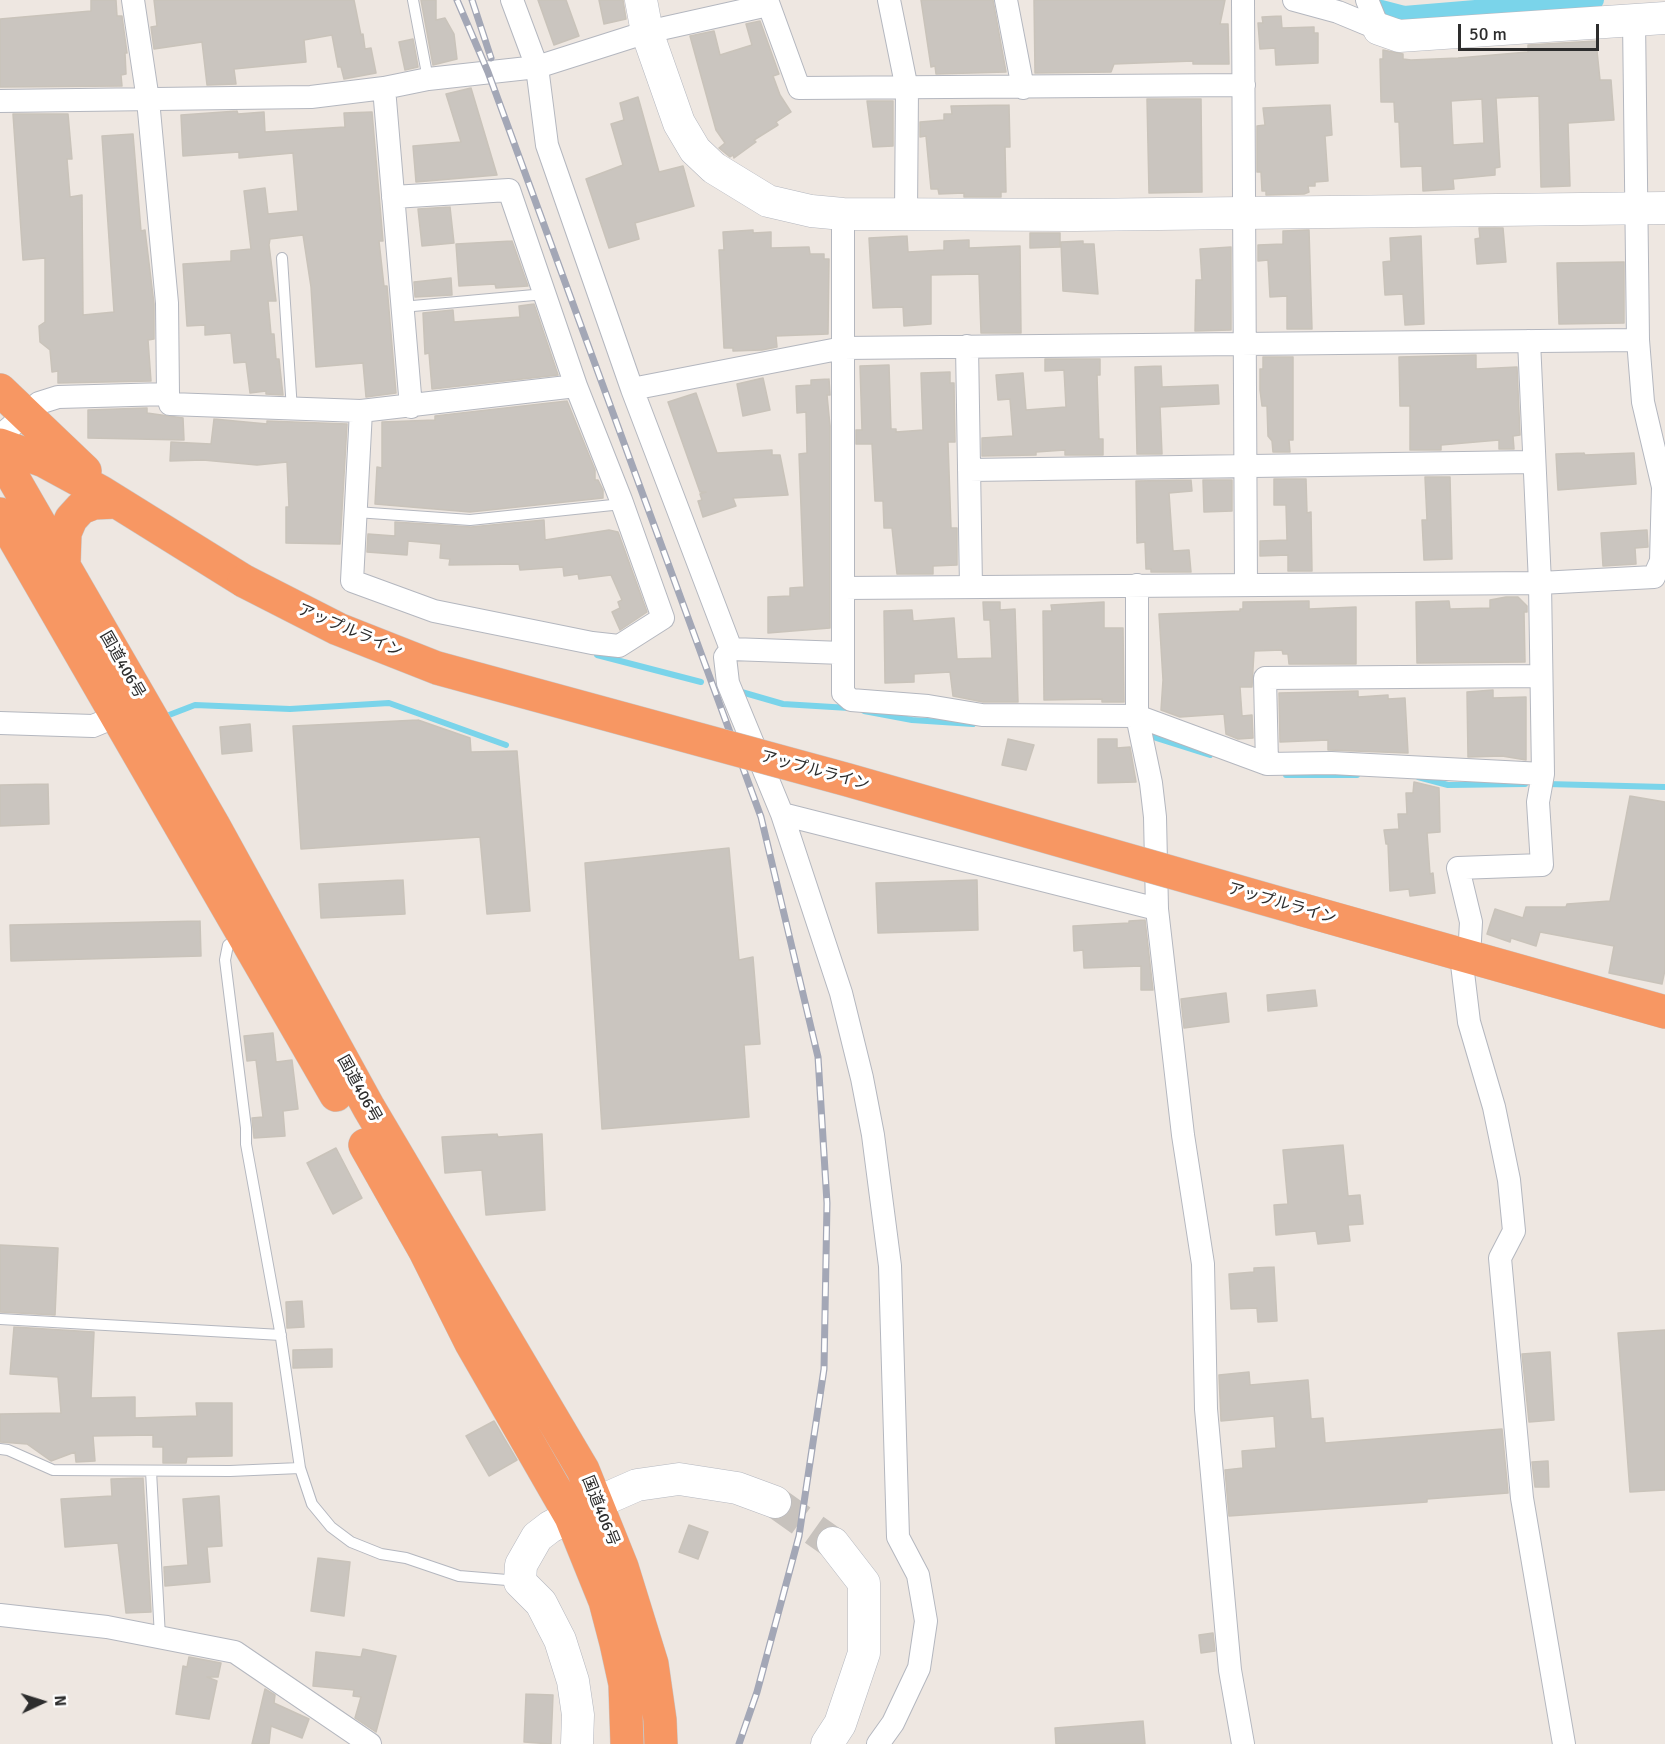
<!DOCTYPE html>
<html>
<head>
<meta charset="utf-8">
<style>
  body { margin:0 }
  #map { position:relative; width:1665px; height:1744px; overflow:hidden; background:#eee7e1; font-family:Signika,sans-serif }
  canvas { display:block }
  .north { position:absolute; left:12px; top:1672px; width:60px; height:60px; -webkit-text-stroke:4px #fff; paint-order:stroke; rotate:86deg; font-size:16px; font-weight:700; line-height:24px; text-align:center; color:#2d2d2d }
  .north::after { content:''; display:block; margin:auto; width:21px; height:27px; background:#2d2d2d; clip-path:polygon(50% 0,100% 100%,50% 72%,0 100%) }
  .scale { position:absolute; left:1458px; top:24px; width:141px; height:27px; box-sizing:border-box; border:3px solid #2d2d2d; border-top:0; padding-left:8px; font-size:18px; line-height:21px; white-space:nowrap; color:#2d2d2d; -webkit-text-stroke:4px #fff; paint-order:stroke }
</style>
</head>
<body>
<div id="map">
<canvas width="1665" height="1744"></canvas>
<div class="north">N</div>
<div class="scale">50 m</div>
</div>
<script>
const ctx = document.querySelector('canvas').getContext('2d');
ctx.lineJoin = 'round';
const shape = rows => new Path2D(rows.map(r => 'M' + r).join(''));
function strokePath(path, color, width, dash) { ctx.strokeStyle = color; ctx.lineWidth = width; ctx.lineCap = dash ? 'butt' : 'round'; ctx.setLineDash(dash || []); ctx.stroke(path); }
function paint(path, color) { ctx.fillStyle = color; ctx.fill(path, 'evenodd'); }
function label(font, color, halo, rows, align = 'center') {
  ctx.font = font + ' Signika,"Noto Sans JP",sans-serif'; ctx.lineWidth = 6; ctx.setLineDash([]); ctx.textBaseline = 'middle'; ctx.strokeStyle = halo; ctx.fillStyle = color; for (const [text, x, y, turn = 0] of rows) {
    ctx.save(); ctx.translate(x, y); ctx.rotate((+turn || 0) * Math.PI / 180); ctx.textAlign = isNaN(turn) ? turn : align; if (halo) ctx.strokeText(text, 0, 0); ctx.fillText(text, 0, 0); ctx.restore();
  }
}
strokePath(shape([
  [597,655,701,682],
  [738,691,783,704,849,708],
  [864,711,912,720,973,724],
  [169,715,195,705,290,709,389,703,506,745],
  [1153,737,1210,755],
  [1286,775,1357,775],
  [1418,777,1448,785,1525,784],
  [1547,784,1665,787]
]), '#7ad4ea', 6);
strokePath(shape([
  [1381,10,1404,16,1594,0]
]), '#7ad4ea', 20);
const building = shape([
  [91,0,116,0,117,16,122,16,127,53,125,53,126,74,121,75,122,86,0,87,0,19,91,11,91,0],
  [154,0,354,0,361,35,363,34,365,49,371,48,376,73,344,79,341,67,338,67,332,35,304,40,306,62,234,69,236,84,207,85,202,42,154,49,151,27,157,26,154,0],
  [421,0,436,0,436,20,445,18,454,34,457,59,433,65,421,0],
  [538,0,566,0,579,36,554,45,538,0],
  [599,0,623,0,626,19,604,24,599,0],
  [921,0,993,0,1006,72,936,74,935,66,931,67,921,0],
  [1034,0,1225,0,1220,24,1228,24,1229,64,1193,64,1193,61,1114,64,1111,72,1035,73,1034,0],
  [1281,16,1282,28,1314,27,1314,33,1318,33,1318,63,1276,65,1275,48,1260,49,1258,23,1263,23,1262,17,1281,16],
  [760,21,779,74,773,76,780,95,791,112,776,122,778,125,754,140,756,142,734,158,733,155,730,157,719,148,725,143,716,130,690,36,714,31,720,55,752,45,746,24,760,21],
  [413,39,418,67,405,70,399,42,413,39],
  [1596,41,1600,80,1611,80,1614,120,1568,123,1570,186,1541,187,1539,96,1496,98,1500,167,1495,168,1495,175,1453,179,1454,189,1423,191,1422,166,1401,167,1399,122,1395,122,1394,102,1381,102,1380,59,1383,59,1383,50,1403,54,1403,59,1411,60,1458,58,1528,52,1528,45,1596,41],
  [1482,99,1484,143,1453,145,1451,101,1482,99],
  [471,88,497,175,416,182,413,146,461,142,446,94,471,88],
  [638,97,659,172,683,166,694,206,635,223,639,239,609,248,586,179,623,165,611,124,624,120,620,103,638,97],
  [1147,99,1201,99,1202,192,1149,193,1147,99],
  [867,101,893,101,893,146,873,147,867,101],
  [1009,105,1010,147,1005,147,1006,192,1001,192,1001,197,964,197,964,193,939,194,938,189,931,189,926,136,920,137,920,122,944,120,944,114,952,114,951,106,1009,105],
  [1330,105,1332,135,1325,136,1328,181,1315,182,1315,186,1308,186,1309,192,1304,194,1266,195,1266,191,1262,191,1261,172,1257,172,1257,126,1265,125,1263,108,1330,105],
  [237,111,238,114,264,112,265,132,345,127,344,113,372,112,383,241,379,241,384,286,387,286,396,393,366,397,363,363,316,367,311,287,303,235,270,239,269,245,276,301,268,301,271,334,274,334,276,359,279,359,283,395,266,394,266,391,250,393,246,362,234,363,231,333,205,335,205,325,187,326,183,264,231,261,231,251,251,249,244,191,265,188,268,214,298,211,293,153,239,158,239,152,183,156,181,115,237,111],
  [13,114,68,114,72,159,67,159,70,197,82,195,83,315,114,312,102,136,133,134,141,231,145,230,154,304,154,339,148,340,151,381,58,383,58,371,52,372,50,350,40,342,39,326,45,322,45,258,23,260,13,114],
  [450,207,454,243,422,246,418,209,450,207],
  [1479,228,1503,228,1506,262,1477,264,1475,239,1480,238,1479,228],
  [753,230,753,233,771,232,771,248,809,247,810,254,824,254,824,259,829,259,828,334,776,336,777,347,762,350,733,351,733,348,724,348,719,250,724,250,723,232,753,230],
  [1309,230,1312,329,1287,329,1287,296,1270,297,1268,260,1258,261,1258,245,1283,244,1283,231,1309,230],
  [1030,233,1060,233,1060,247,1030,248,1030,233],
  [907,236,908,252,944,250,944,241,969,240,969,248,1020,246,1021,333,981,333,979,274,931,275,931,324,904,326,903,307,873,308,869,238,907,236],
  [1421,236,1424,324,1405,325,1403,294,1385,295,1383,262,1391,261,1390,238,1421,236],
  [512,241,528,286,496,288,495,284,459,286,456,244,512,241],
  [1083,241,1083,244,1094,244,1098,294,1063,291,1061,242,1083,241],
  [1231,247,1231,330,1195,331,1196,280,1202,280,1200,249,1231,247],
  [1624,262,1624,323,1559,324,1557,263,1624,262],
  [451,278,452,295,415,297,414,282,451,278],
  [534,304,558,375,432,389,429,353,425,354,423,313,453,310,454,322,520,317,519,306,534,304],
  [1476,355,1476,369,1517,367,1520,435,1513,436,1514,449,1499,449,1499,440,1441,445,1441,450,1410,450,1410,406,1400,406,1399,357,1476,355],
  [1263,357,1293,357,1293,440,1289,440,1290,452,1273,452,1272,441,1268,436,1267,406,1262,406,1260,390,1260,369,1263,369,1263,357],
  [1045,359,1100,359,1100,375,1097,375,1099,439,1103,439,1103,455,1065,455,1065,450,1036,452,1036,455,982,456,982,438,1013,436,1010,399,998,400,996,375,1023,373,1026,410,1066,407,1064,370,1045,371,1045,359],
  [889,365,891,429,896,429,896,432,923,430,921,373,950,372,950,383,954,383,955,442,948,442,951,528,957,528,957,565,933,566,933,574,897,574,892,528,884,528,883,501,875,501,872,444,856,444,856,430,862,430,860,366,889,365],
  [1161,366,1162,387,1218,385,1219,404,1160,407,1162,454,1137,454,1135,367,1161,366],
  [763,378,770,410,743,416,737,384,763,378],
  [829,379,830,395,827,395,830,426,830,628,768,633,768,597,790,596,790,588,804,587,799,454,807,453,806,412,797,413,796,386,811,385,811,380,829,379],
  [696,393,717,453,772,450,772,455,780,455,788,495,733,498,736,506,703,517,698,501,702,500,700,494,706,492,700,492,668,402,696,393],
  [567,401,595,470,595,480,598,480,603,490,603,498,470,512,375,504,377,467,382,468,382,422,435,420,435,416,567,401],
  [147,408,147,413,183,418,184,440,88,438,88,410,147,408],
  [214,419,267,424,267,421,347,424,340,544,286,543,286,507,289,507,287,462,257,465,203,460,170,461,171,442,211,444,214,419],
  [1584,453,1585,455,1634,453,1636,484,1558,490,1556,454,1584,453],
  [1425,477,1450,477,1452,559,1424,560,1422,520,1427,520,1425,477],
  [1274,479,1306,479,1307,513,1311,512,1312,571,1288,571,1288,555,1260,556,1260,541,1287,540,1286,505,1274,505,1274,479],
  [1191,480,1192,491,1169,493,1173,551,1189,550,1191,572,1151,572,1151,569,1146,569,1145,542,1137,543,1136,481,1191,480],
  [1203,480,1232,480,1232,511,1204,512,1203,480],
  [544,520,545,540,609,530,618,532,647,612,620,630,612,612,620,608,618,602,622,600,611,575,579,579,578,574,564,576,563,567,520,570,519,564,449,565,450,559,440,558,441,544,408,541,407,555,367,552,368,534,395,536,395,522,471,527,544,520],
  [1647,530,1648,547,1635,548,1636,564,1603,566,1601,533,1647,530],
  [1506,597,1518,597,1527,606,1527,612,1524,612,1525,662,1417,663,1416,602,1449,601,1450,609,1490,608,1490,600,1506,597],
  [1309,601,1309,609,1356,607,1356,664,1289,664,1288,654,1283,654,1282,650,1254,651,1252,687,1240,687,1242,716,1252,715,1253,738,1238,739,1226,734,1224,714,1180,717,1161,710,1163,680,1159,614,1240,611,1240,609,1243,609,1243,602,1309,601],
  [983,602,1000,602,1000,610,1015,609,1018,702,983,702,953,696,950,672,914,674,914,682,885,683,884,611,912,610,913,621,954,618,957,659,992,658,990,620,984,620,983,602],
  [1104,602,1104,628,1123,628,1124,702,1102,702,1102,699,1044,700,1043,611,1052,611,1051,605,1104,602],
  [1493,690,1493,698,1526,697,1526,760,1502,756,1468,757,1467,692,1493,690],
  [1358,691,1358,697,1388,695,1388,699,1405,698,1408,753,1328,750,1328,740,1280,742,1279,693,1358,691],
  [418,720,470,738,471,752,517,751,530,911,487,914,480,837,301,849,293,726,418,720],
  [250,724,252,751,222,754,220,727,250,724],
  [1008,739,1034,745,1026,770,1002,765,1008,739],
  [1098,739,1117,739,1117,748,1130,747,1136,782,1098,783,1098,739],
  [1414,782,1439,788,1440,832,1427,833,1430,874,1433,873,1435,893,1410,896,1409,889,1390,891,1388,844,1386,844,1384,830,1399,829,1398,814,1407,814,1406,793,1413,793,1414,782],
  [48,784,49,824,0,826,0,785,48,784],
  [1630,796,1665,802,1665,970,1662,984,1609,973,1614,946,1540,932,1536,946,1511,938,1510,942,1487,934,1495,909,1523,918,1526,907,1566,907,1567,904,1610,901,1630,796],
  [729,848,739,960,753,957,760,1044,744,1045,749,1117,602,1129,585,863,729,848],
  [403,880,405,914,321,918,319,884,403,880],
  [977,880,978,930,878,933,876,883,977,880],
  [1145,920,1153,990,1141,990,1141,966,1084,968,1083,950,1074,951,1073,926,1129,923,1129,921,1145,920],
  [200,921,201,956,11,961,10,925,200,921],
  [1315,990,1317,1006,1268,1011,1267,995,1315,990],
  [1226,993,1229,1022,1184,1028,1181,999,1226,993],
  [273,1033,276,1062,292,1060,298,1109,283,1111,285,1136,254,1138,252,1118,263,1117,256,1060,247,1061,244,1036,273,1033],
  [497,1134,498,1137,542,1134,545,1210,486,1215,482,1170,445,1173,442,1137,497,1134],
  [1343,1145,1348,1196,1360,1195,1363,1224,1348,1225,1350,1241,1318,1244,1316,1231,1276,1235,1274,1205,1288,1204,1283,1150,1343,1145],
  [336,1148,362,1198,333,1214,307,1163,336,1148],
  [0,1245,58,1248,55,1315,0,1312,0,1245],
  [1274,1267,1277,1321,1258,1322,1257,1308,1231,1309,1229,1274,1254,1272,1254,1268,1274,1267],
  [302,1301,304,1327,287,1328,286,1302,302,1301],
  [14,1327,94,1332,91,1398,135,1397,135,1418,197,1416,196,1403,232,1403,232,1456,187,1457,186,1463,163,1463,163,1447,153,1447,153,1435,93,1436,95,1461,76,1462,75,1452,51,1461,27,1444,0,1442,0,1414,61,1413,58,1377,10,1374,14,1327],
  [1665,1330,1665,1490,1630,1492,1618,1333,1665,1330],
  [332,1349,332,1367,293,1368,293,1350,332,1349],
  [1550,1352,1554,1420,1529,1422,1522,1354,1550,1352],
  [1249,1372,1250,1385,1308,1380,1311,1419,1323,1418,1325,1443,1502,1429,1508,1493,1427,1499,1427,1502,1229,1516,1225,1470,1243,1468,1242,1451,1276,1448,1274,1416,1221,1421,1219,1375,1249,1372],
  [494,1421,517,1460,489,1476,466,1436,494,1421],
  [1548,1461,1549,1487,1535,1487,1532,1462,1548,1461],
  [143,1478,151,1612,126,1613,118,1543,65,1547,61,1499,112,1496,111,1479,143,1478],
  [219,1496,222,1546,207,1547,210,1582,165,1586,164,1567,188,1565,183,1499,219,1496],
  [689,1525,708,1532,698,1559,679,1552,689,1525],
  [318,1558,350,1562,344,1616,311,1611,318,1558],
  [1213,1633,1215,1651,1201,1653,1199,1635,1213,1633],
  [363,1649,396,1656,376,1732,355,1718,361,1697,353,1696,354,1690,313,1686,316,1652,361,1657,363,1649],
  [189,1657,221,1663,218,1677,207,1677,217,1681,209,1719,176,1714,183,1666,187,1667,189,1657],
  [265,1689,275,1695,274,1703,309,1719,302,1738,271,1726,269,1744,252,1744,265,1689],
  [526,1694,553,1695,551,1744,524,1742,526,1694],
  [1143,1721,1145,1744,1056,1744,1055,1728,1143,1721]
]);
paint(building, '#cac5bf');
strokePath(building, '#c9c3ba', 1.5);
strokePath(shape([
  [775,1502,833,1543]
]), '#c7c2bd', 32, [32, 16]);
const lane = shape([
  [413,0,428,79],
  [282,258,292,410],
  [402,307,545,294],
  [356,512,470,520,622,504],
  [242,936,228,945,225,960,246,1128,246,1144,280,1331,300,1468,312,1504,331,1527,351,1542,381,1554,406,1558,459,1576,519,1581],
  [0,1319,281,1335],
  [0,1449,8,1450,53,1470,230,1471,300,1468],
  [151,1471,160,1637]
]);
const street = shape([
  [512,0,537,67,547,145,632,389,731,649],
  [767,0,799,88,1244,85],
  [889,0,907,89,906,214],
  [1006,0,1023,88],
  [1243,0,1246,583],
  [1294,0,1338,12,1379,29],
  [1367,0,1379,29],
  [384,88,411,407],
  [0,101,311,97,384,88,428,79,537,67,647,32,768,5],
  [393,197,509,190,576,386,621,500,663,618,619,646,592,643,434,611,352,581,361,411,576,386],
  [843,214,843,693,851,700,928,706,982,715,1137,716,1267,764,1331,763,1543,774],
  [967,346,971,587],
  [632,389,843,348,1638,340],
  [168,394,170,404,361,411],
  [0,436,39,403,58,397,168,394,167,303,148,100,133,0],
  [969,470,1534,462],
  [1137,585,1137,716,1151,783,1155,817,1157,909,1183,1135,1203,1264,1206,1409,1230,1670,1243,1744],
  [843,588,1540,583,1654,577,1661,561,1663,487,1643,402,1638,340,1634,20],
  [731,649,725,657,728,683,782,814,1157,909],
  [731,649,843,653],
  [0,723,93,726,129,711],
  [1267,764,1265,678,1541,676],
  [782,814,841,993,862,1078,873,1135,890,1266,898,1537,918,1575,926,1621,919,1668,893,1723,878,1744],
  [1461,956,1469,1022,1494,1107,1509,1180,1514,1231,1500,1258,1522,1498,1564,1744],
  [1469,958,1471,922,1458,868,1542,865,1538,802,1543,774,1540,583,1529,341],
  [0,1615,107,1627,235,1652,370,1744]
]);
const secondary = shape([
  [641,0,647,32,679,123,695,150,714,168,768,201,811,211,843,214,1075,215,1665,208],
  [1379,29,1399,36,1665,18],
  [577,1744,578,1715,573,1681,560,1640,541,1603,520,1582,521,1565,537,1537,550,1527,596,1503,637,1485,679,1479,737,1488,775,1502],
  [827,1744,840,1724,864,1653,864,1583,833,1543]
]);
const highway = shape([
  [0,390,85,471],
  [0,445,44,461,101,492,244,581],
  [0,455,214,826,369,1108,583,1470,622,1567,652,1664,660,1720,661,1744],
  [0,514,336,1095],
  [64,564,65,533,71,519,81,508,94,503,117,502],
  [1300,909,1665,1012],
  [365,1145,425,1251,471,1343,571,1517,605,1601,616,1643,625,1684,627,1744]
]);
strokePath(lane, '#b4b7bf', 12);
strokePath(street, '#b4b7bf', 24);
strokePath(secondary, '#b4b7bf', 33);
strokePath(highway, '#c8c8c8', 34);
strokePath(lane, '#fff', 10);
strokePath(street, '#fff', 22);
strokePath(secondary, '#fff', 32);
strokePath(highway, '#f79763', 33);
const rail = shape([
  [457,0,488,72,761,817,818,1057,827,1203,824,1369,799,1536,757,1692,739,1744],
  [472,0,491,58]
]);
strokePath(rail, '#a3a7b6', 7);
strokePath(rail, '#fff', 4.5, [14]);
const highwayBridge = shape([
  [244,581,338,629,437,668,848,780,1300,909]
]);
strokePath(highwayBridge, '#c8c8c8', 34, []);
strokePath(highwayBridge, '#f79763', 33);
label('16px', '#2d2d2d', '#fff', [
  ["アップルライン",350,631,23],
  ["国道406号",122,665,60],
  ["アップルライン",815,771,15],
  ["アップルライン",1282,904,16],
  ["国道406号",359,1089,61],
  ["国道406号",600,1511,68]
]);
</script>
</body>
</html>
